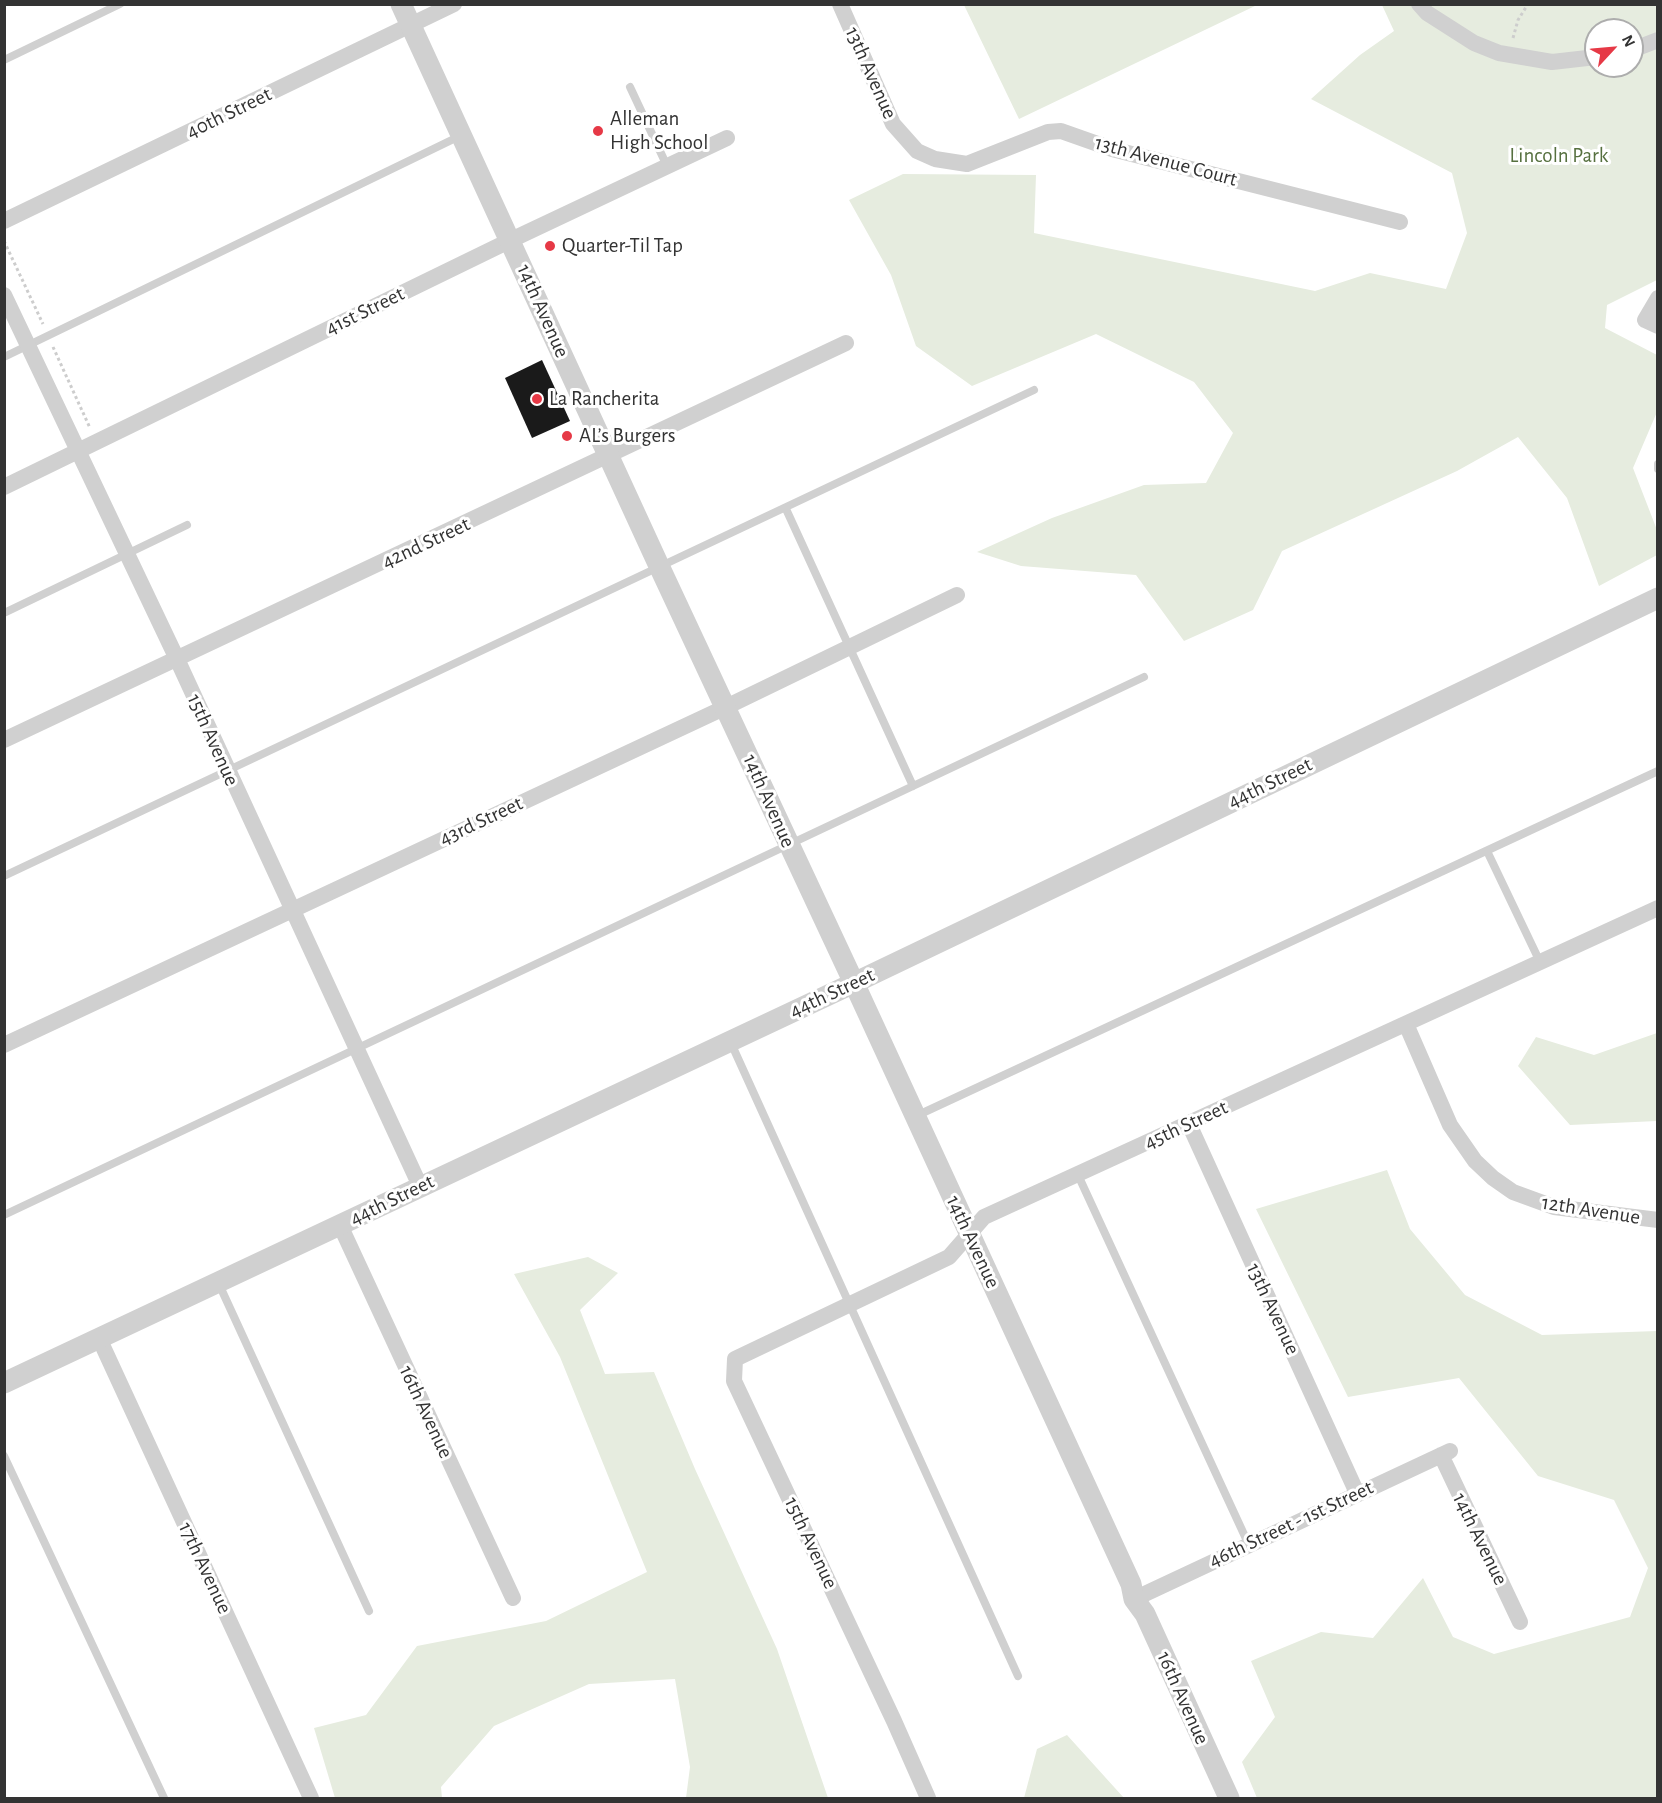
<!DOCTYPE html>
<html>
<head>
<meta charset="utf-8">
<style>
  body { margin:0 }
  #map { position:relative; width:1662px; height:1803px; overflow:hidden; background:#fff; font-family:"Alegreya Sans",sans-serif }
  canvas { display:block }
  .frame { position:absolute; inset:0; border:6px solid #333; pointer-events:none }
  .north { position:absolute; left:1584px; top:18px; width:60px; height:60px; box-sizing:border-box; background:#fff; border:2px solid #adadad; border-radius:50%; rotate:64deg; font-size:16px; font-weight:700; line-height:24px; text-align:center; color:#333 }
  .north::after { content:''; display:block; margin:auto; width:21px; height:27px; background:#e63946; clip-path:polygon(50% 0,100% 100%,50% 72%,0 100%) }
</style>
</head>
<body>
<div id="map">
<canvas width="1662" height="1803"></canvas>
<div class="frame"></div>
<div class="north">N</div>
</div>
<script>
const ctx = document.querySelector('canvas').getContext('2d');
ctx.lineJoin = 'round';
function paint(path, color) { ctx.fillStyle = color; ctx.fill(path, 'evenodd'); }
const shape = rows => new Path2D(rows.map(r => 'M' + r).join(''));
function strokePath(path, color, width, dash) { ctx.strokeStyle = color; ctx.lineWidth = width; ctx.lineCap = dash ? 'butt' : 'round'; ctx.setLineDash(dash || []); ctx.stroke(path); }
function label(font, color, halo, rows, align = 'center') {
  ctx.font = font + ' "Alegreya Sans",sans-serif'; ctx.lineWidth = 6; ctx.setLineDash([]); ctx.textBaseline = 'middle'; ctx.strokeStyle = halo; ctx.fillStyle = color; for (const [text, x, y, turn = 0] of rows) {
    ctx.save(); ctx.translate(x, y); ctx.rotate((+turn || 0) * Math.PI / 180); ctx.textAlign = isNaN(turn) ? turn : align; if (halo) ctx.strokeText(text, 0, 0); ctx.fillText(text, 0, 0); ctx.restore();
  }
}
paint(shape([
  [964,5,1257,5,1019,119],
  [1382,5,1657,5,1657,280,1607,305,1605,328,1657,355,1657,412,1633,468,1657,530,1657,555,1599,586,1567,498,1518,437,1457,471,1282,551,1253,610,1184,641,1136,575,1021,566,977,552,1052,518,1144,485,1206,483,1233,433,1194,382,1096,334,972,386,916,346,891,275,849,200,903,174,1036,175,1034,233,1315,291,1370,273,1446,289,1467,233,1452,173,1311,99,1360,55,1394,31],
  [1596,30,1632,30,1632,66,1596,66],
  [1657,1033,1657,1121,1570,1125,1518,1066,1536,1037,1594,1055],
  [1387,1170,1410,1229,1465,1295,1542,1335,1657,1331,1657,1798,1257,1798,1242,1762,1275,1717,1251,1661,1321,1632,1373,1638,1423,1578,1453,1637,1494,1654,1630,1617,1648,1568,1614,1500,1538,1476,1459,1378,1348,1397,1256,1209],
  [588,1257,618,1273,580,1310,605,1374,654,1372,695,1469,777,1649,828,1798,686,1798,690,1767,675,1679,589,1684,494,1726,441,1787,442,1798,335,1798,314,1728,366,1715,417,1646,546,1621,647,1572,560,1357,514,1274],
  [1067,1735,1124,1798,1024,1798,1037,1749]
]), '#e6ecdf');
paint(shape([
  [542,360,570,421,532,438,505,378]
]), '#1a1a1a');
strokePath(shape([
  [1513,38,1518,20,1528,4],
  [4,241,43,324],
  [53,347,90,428]
]), '#cdcdcd', 3, [3, 3]);
strokePath(shape([
  [4,60,120,4],
  [630,87,667,166],
  [4,357,462,135],
  [1658,464,1658,469],
  [786,509,913,786],
  [4,613,187,525],
  [1487,851,1540,962],
  [4,876,1034,390],
  [731,1043,1018,1676],
  [916,1116,1658,771],
  [1078,1175,1248,1543],
  [4,1215,1144,677],
  [218,1282,369,1611],
  [4,1456,164,1798]
]), '#d0d0d0', 8);
strokePath(shape([
  [840,4,893,124,917,151,935,159,967,164,1048,132,1061,131,1112,149,1400,222],
  [1419,4,1427,13,1474,43,1499,53,1552,62,1596,57],
  [1632,50,1658,40],
  [4,221,454,4],
  [4,295,177,659,420,1186],
  [1658,298,1645,320,1658,326],
  [4,487,511,240,727,138],
  [4,740,846,343],
  [1406,1024,1450,1125,1475,1161,1493,1178,1513,1192,1554,1207,1658,1220],
  [4,1045,726,707,957,595],
  [1189,1124,1357,1493],
  [340,1225,513,1598],
  [99,1338,311,1798],
  [1441,1455,1520,1622],
  [1134,1599,1450,1451],
  [928,1798,894,1721,734,1381,735,1359,949,1257,984,1217,1658,908]
]), '#d0d0d0', 16);
strokePath(shape([
  [401,4,660,568,854,983,1131,1584,1134,1599,1145,1614,1229,1798],
  [4,1383,854,983,1658,598]
]), '#d0d0d0', 21);
for (const [x, y, r, color] of [
  [598,131,6,"#e63946"],
  [550,246,6,"#e63946"],
  [537,399,6,"#e63946"],
  [567,436,6,"#e63946"]
]) { const dot = new Path2D(); dot.arc(x, y, r, 0, 2 * Math.PI); ctx.fillStyle = color; ctx.fill(dot); strokePath(dot, '#fff', 2); }
label('21px', '#333', '#fff', [
  ["13th Avenue",871,73,66],
  ["40th Street",229,113,-26],
  ["13th Avenue Court",1166,161,15],
  ["41st Street",365,311,-26],
  ["14th Avenue",543,311,66],
  ["42nd Street",426,543,-25],
  ["15th Avenue",213,740,66],
  ["44th Street",1270,783,-26],
  ["14th Avenue",769,801,66],
  ["43rd Street",481,821,-25],
  ["44th Street",832,993,-25],
  ["45th Street",1186,1125,-25],
  ["44th Street",392,1200,-26],
  ["12th Avenue",1591,1210,9],
  ["14th Avenue",973,1242,65],
  ["13th Avenue",1273,1309,65],
  ["16th Avenue",426,1412,65],
  ["46th Street - 1st Street",1291,1524,-25],
  ["14th Avenue",1480,1539,64],
  ["15th Avenue",811,1543,65],
  ["17th Avenue",205,1568,65],
  ["16th Avenue",1183,1698,66]
]);
label('21px', '#333', '#fff', [
  ["Alleman",610,119],
  ["High School",610,143],
  ["Quarter-Til Tap",562,246],
  ["La Rancherita",549,399],
  ["AL’s Burgers",579,436]
], 'left');
label('21px', '#56703f', '#fff', [
  ["Lincoln Park",1559,156]
]);
</script>
</body>
</html>
